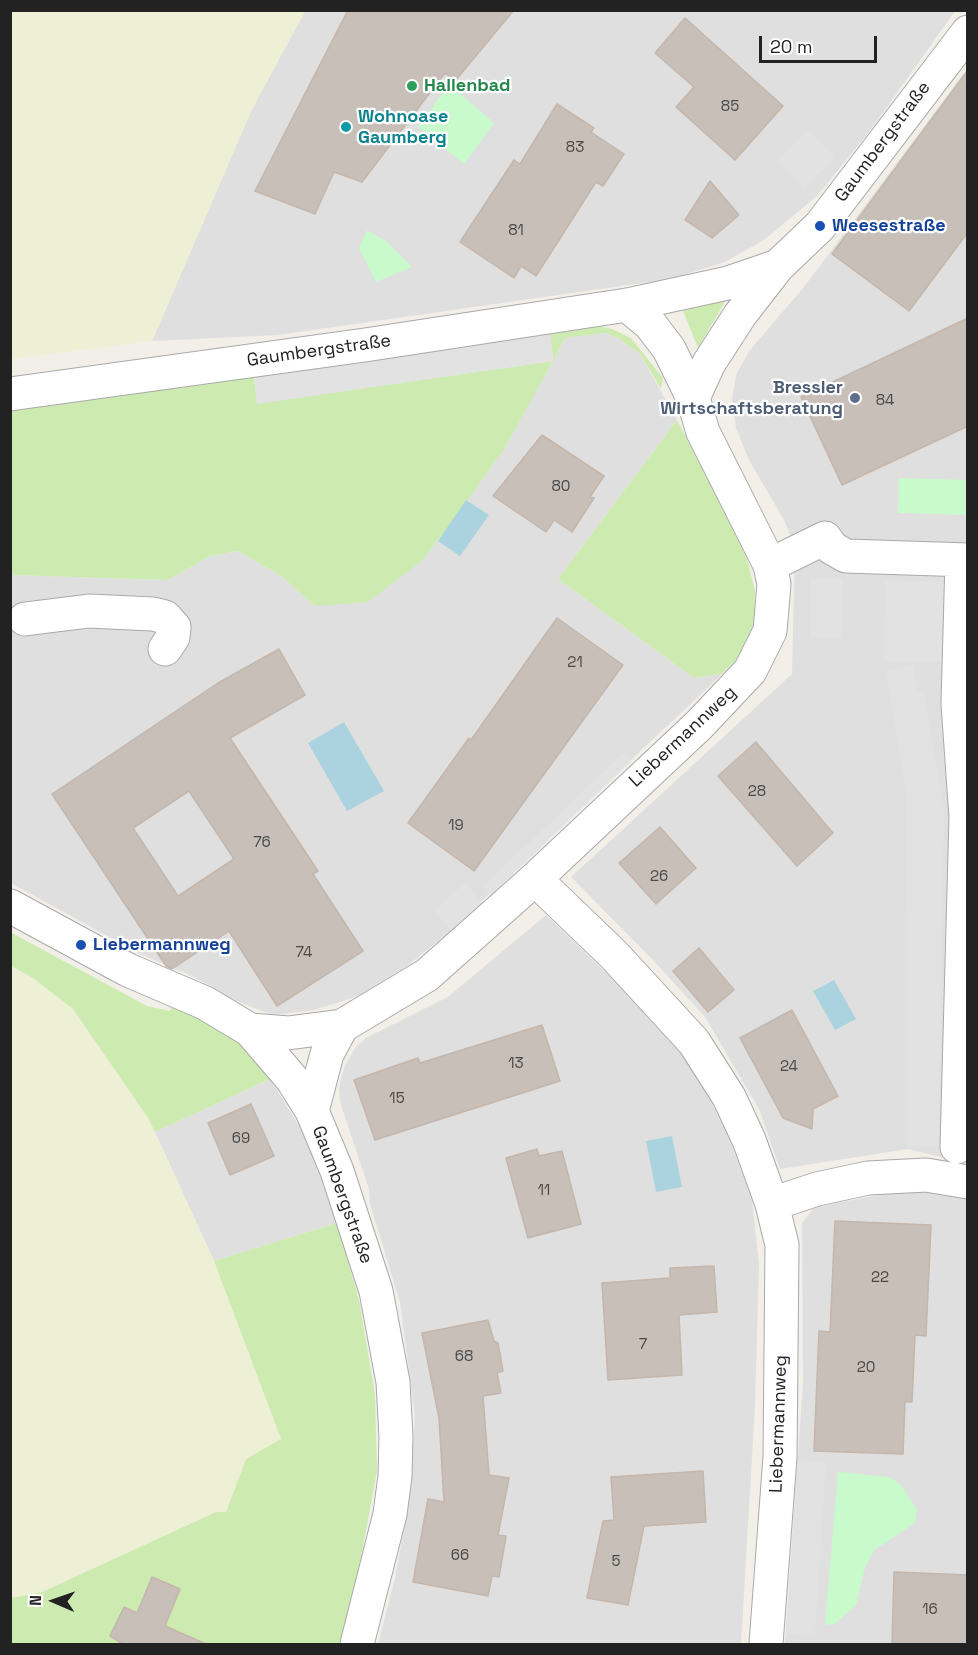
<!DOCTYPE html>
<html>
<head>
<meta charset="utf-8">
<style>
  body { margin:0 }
  #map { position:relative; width:978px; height:1655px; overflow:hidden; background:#f2efe9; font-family:"Space Grotesk",sans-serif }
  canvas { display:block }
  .frame { position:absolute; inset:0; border:12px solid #222; pointer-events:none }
  .north { position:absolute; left:24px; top:1571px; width:60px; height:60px; -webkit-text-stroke:4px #fff; paint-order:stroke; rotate:272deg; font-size:16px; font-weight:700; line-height:24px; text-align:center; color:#222 }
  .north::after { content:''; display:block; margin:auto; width:21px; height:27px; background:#222; clip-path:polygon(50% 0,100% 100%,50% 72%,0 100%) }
  .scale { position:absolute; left:759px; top:36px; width:118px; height:27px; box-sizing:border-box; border:3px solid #222; border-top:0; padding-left:8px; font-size:18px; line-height:21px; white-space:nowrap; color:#222; -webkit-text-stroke:4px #fff; paint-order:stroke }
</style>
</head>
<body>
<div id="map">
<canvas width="978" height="1655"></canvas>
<div class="frame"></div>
<div class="north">N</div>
<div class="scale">20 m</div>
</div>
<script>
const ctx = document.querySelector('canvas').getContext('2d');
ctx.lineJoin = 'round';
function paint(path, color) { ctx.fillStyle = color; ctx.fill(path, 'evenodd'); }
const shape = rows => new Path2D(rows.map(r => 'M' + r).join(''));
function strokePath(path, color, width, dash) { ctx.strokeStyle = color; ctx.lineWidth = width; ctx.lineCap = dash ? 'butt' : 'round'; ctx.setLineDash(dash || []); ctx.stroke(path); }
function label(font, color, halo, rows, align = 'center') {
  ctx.font = font + ' "Space Grotesk",sans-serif'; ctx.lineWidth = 4.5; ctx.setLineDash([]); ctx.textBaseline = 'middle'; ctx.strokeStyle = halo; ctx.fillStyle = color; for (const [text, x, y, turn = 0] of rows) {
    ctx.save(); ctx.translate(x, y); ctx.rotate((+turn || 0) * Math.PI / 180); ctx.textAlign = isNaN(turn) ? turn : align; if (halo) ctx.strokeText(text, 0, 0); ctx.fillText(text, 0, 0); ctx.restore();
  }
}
paint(shape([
  [305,11,955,11,872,128,817,196,764,240,725,262,670,279,278,335,152,341,252,109],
  [967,69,967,1163,908,1149,780,1169,759,1109,705,1017,652,959,571,877,792,674,795,547,784,520,749,460,736,428,732,399,736,375,749,351,804,287],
  [605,333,618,338,640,354,677,420,558,579,694,678,722,674,448,933,407,966,358,996,314,1010,273,1015,236,1001,192,976,138,953,11,883,11,575,168,580,210,556,238,551,281,576,315,606,423,560,505,448,565,338],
  [546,915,651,1016,696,1071,729,1138,752,1201,759,1264,755,1406,741,1644,378,1644,395,1578,409,1502,415,1416,400,1302,370,1204,369,1189,340,1102,339,1087,345,1065,355,1048,366,1038,448,997],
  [270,1079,306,1137,337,1223,214,1261,155,1132],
  [935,1190,967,1195,967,1644,785,1644,803,1384,802,1223,815,1207,900,1191]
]), '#e0dfdf');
paint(shape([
  [10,11,305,11,252,109,152,341,11,359],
  [10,966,33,978,73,1009,148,1118,214,1261,281,1440,246,1459,226,1512,216,1512,42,1592,11,1598]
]), '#eef0d5');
paint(shape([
  [726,300,698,348,681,306],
  [593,325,612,329,631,338,663,378,661,389,640,354,618,338,605,333,565,338,553,361,505,448,438,541,445,530,423,560,368,602,315,606,281,576,238,551,210,556,168,580,11,575,10,408,254,376,257,403,553,361,550,329],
  [677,420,744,547,755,591,754,623,742,654,722,674,694,678,558,579],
  [10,932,147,1006,170,1011,173,1004,205,1018,236,1039,270,1079,155,1132,148,1118,73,1009,33,978,11,966],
  [337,1223,359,1300,375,1394,377,1471,360,1563,340,1644,11,1644,11,1598,42,1592,216,1512,226,1512,246,1459,281,1439,214,1261]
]), '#cdebb0');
paint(shape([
  [449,84,494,123,464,164,418,127],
  [367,230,387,242,412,267,376,282,359,248],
  [899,478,967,480,967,515,898,513],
  [838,1472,889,1477,900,1484,917,1509,915,1523,873,1551,864,1571,856,1606,834,1624,825,1625]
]), '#c8facc');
paint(shape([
  [808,130,835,157,805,188,777,161],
  [550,329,553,361,257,404,254,376],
  [811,579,843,579,841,638,810,637],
  [885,580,944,582,942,662,884,661],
  [913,665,918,692,923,690,944,807,939,1146,908,1147,907,798,886,672],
  [623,753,631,761,491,895,483,886],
  [465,883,482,903,451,930,434,910],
  [797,1460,826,1462,815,1636,786,1634]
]), '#e2e2e2');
paint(shape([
  [466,500,489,515,460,556,438,541],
  [344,722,384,791,347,811,308,743],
  [834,980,856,1019,835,1030,813,991],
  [672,1136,682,1187,656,1192,646,1141]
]), '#aad3df');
const building = shape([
  [348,10,514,10,455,81,445,73,362,182,334,172,315,214,255,191,348,10],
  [685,18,783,106,735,160,676,107,694,87,655,53,685,18],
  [968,70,968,232,909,311,832,254,968,70],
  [557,104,594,128,591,132,624,154,603,186,596,182,536,276,521,266,514,278,460,242,514,160,520,164,557,104],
  [710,181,739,215,712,238,685,220,710,181],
  [968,318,968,426,842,485,801,397,968,318],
  [542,435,604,476,590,497,594,498,572,532,554,520,546,532,493,496,542,435],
  [557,618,623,665,474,871,408,823,469,738,471,740,557,618],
  [279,649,305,695,230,738,318,871,313,874,363,951,277,1006,229,931,172,969,166,966,52,794,218,683,279,649],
  [189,791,234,859,178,896,133,828,189,791],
  [756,742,833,833,797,866,718,776,756,742],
  [660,827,696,868,656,904,619,863,660,827],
  [699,948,734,990,708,1012,673,971,699,948],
  [792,1010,838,1096,813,1109,812,1129,783,1118,740,1038,792,1010],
  [542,1025,560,1081,375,1140,354,1080,418,1058,420,1063,542,1025],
  [251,1104,274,1156,230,1175,208,1123,251,1104],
  [537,1149,539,1156,562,1151,581,1224,528,1238,506,1158,537,1149],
  [835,1221,931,1225,926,1336,915,1335,912,1402,905,1402,903,1454,814,1451,819,1331,830,1332,835,1221],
  [714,1266,717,1312,679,1315,682,1375,608,1380,602,1283,670,1278,670,1268,714,1266],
  [488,1320,494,1341,498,1343,503,1371,497,1373,501,1393,483,1396,489,1475,509,1478,498,1535,506,1536,499,1577,492,1576,488,1596,413,1582,428,1499,444,1502,439,1418,422,1333,488,1320],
  [703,1471,706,1522,644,1526,628,1605,587,1598,603,1521,614,1520,611,1477,703,1471],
  [894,1572,968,1575,968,1644,892,1644,894,1572],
  [152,1577,180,1589,165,1626,206,1644,123,1644,110,1636,124,1607,137,1613,152,1577]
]);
paint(building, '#c7bfb8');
strokePath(building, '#c4b6ab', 1.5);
const minor = shape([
  [627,305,650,324,669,349,693,398],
  [10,394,365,345,627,305,728,283,778,266,820,226,968,32],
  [770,565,825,538,832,548,846,556,968,560],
  [25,619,89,611,153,614,165,617,174,627,173,637,165,649],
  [535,879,614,955,694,1042,729,1097,749,1140,772,1204,782,1245,780,1457,766,1644],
  [10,906,128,970,205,1003,250,1030,292,1079,312,1111,337,1171,376,1291,393,1382,396,1437,395,1476,390,1514,357,1644],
  [250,1030,288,1033,342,1026,427,975,535,879,699,725,750,671,770,631,774,584,770,565,703,432,693,398,709,363,740,315,778,266],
  [312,1111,327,1054,342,1026],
  [957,1147,966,817,958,704,962,560],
  [772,1204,817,1189,868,1178,926,1175,968,1182]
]);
strokePath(minor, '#a9a9a9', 35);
strokePath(minor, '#fff', 33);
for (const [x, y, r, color] of [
  [412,86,6,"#2e9e5b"],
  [346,127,6,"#0f9aa8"],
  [820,226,6,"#1a4fb4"],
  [855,398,6,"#5c6f8a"],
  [81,945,6,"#1a4fb4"]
]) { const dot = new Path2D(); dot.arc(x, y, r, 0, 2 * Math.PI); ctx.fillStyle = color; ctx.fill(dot); strokePath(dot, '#fff', 2); }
label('15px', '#4b4948', null, [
  ["85",730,107],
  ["83",575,148],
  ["81",516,231],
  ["84",885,401],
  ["80",561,487],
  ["21",575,663],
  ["28",757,792],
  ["19",456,826],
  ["76",262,843],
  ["26",659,877],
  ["74",304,953],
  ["13",516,1064],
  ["24",789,1067],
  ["15",397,1099],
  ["69",241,1139],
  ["11",544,1191],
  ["22",880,1278],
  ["7",643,1345],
  ["68",464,1357],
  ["20",866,1368],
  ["66",460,1556],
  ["5",616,1562],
  ["16",930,1610]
]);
label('bold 18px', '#27864d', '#fff', [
  ["Hallenbad",424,86]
], 'left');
label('bold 18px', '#0d838f', '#fff', [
  ["Wohnoase",358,117],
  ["Gaumberg",358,138]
], 'left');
label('18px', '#222', '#fff', [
  ["Gaumbergstraße",883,142,-53],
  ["Gaumbergstraße",319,351,-8],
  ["Liebermannweg",683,737,-43],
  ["Gaumbergstraße",342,1195,70],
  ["Liebermannweg",779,1424,-88]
]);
label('bold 18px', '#164399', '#fff', [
  ["Weesestraße",832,226],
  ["Liebermannweg",93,945]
], 'left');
label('bold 18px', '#4e5e75', '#fff', [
  ["Bressler",843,388],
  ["Wirtschaftsberatung",843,409]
], 'right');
</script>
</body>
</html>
